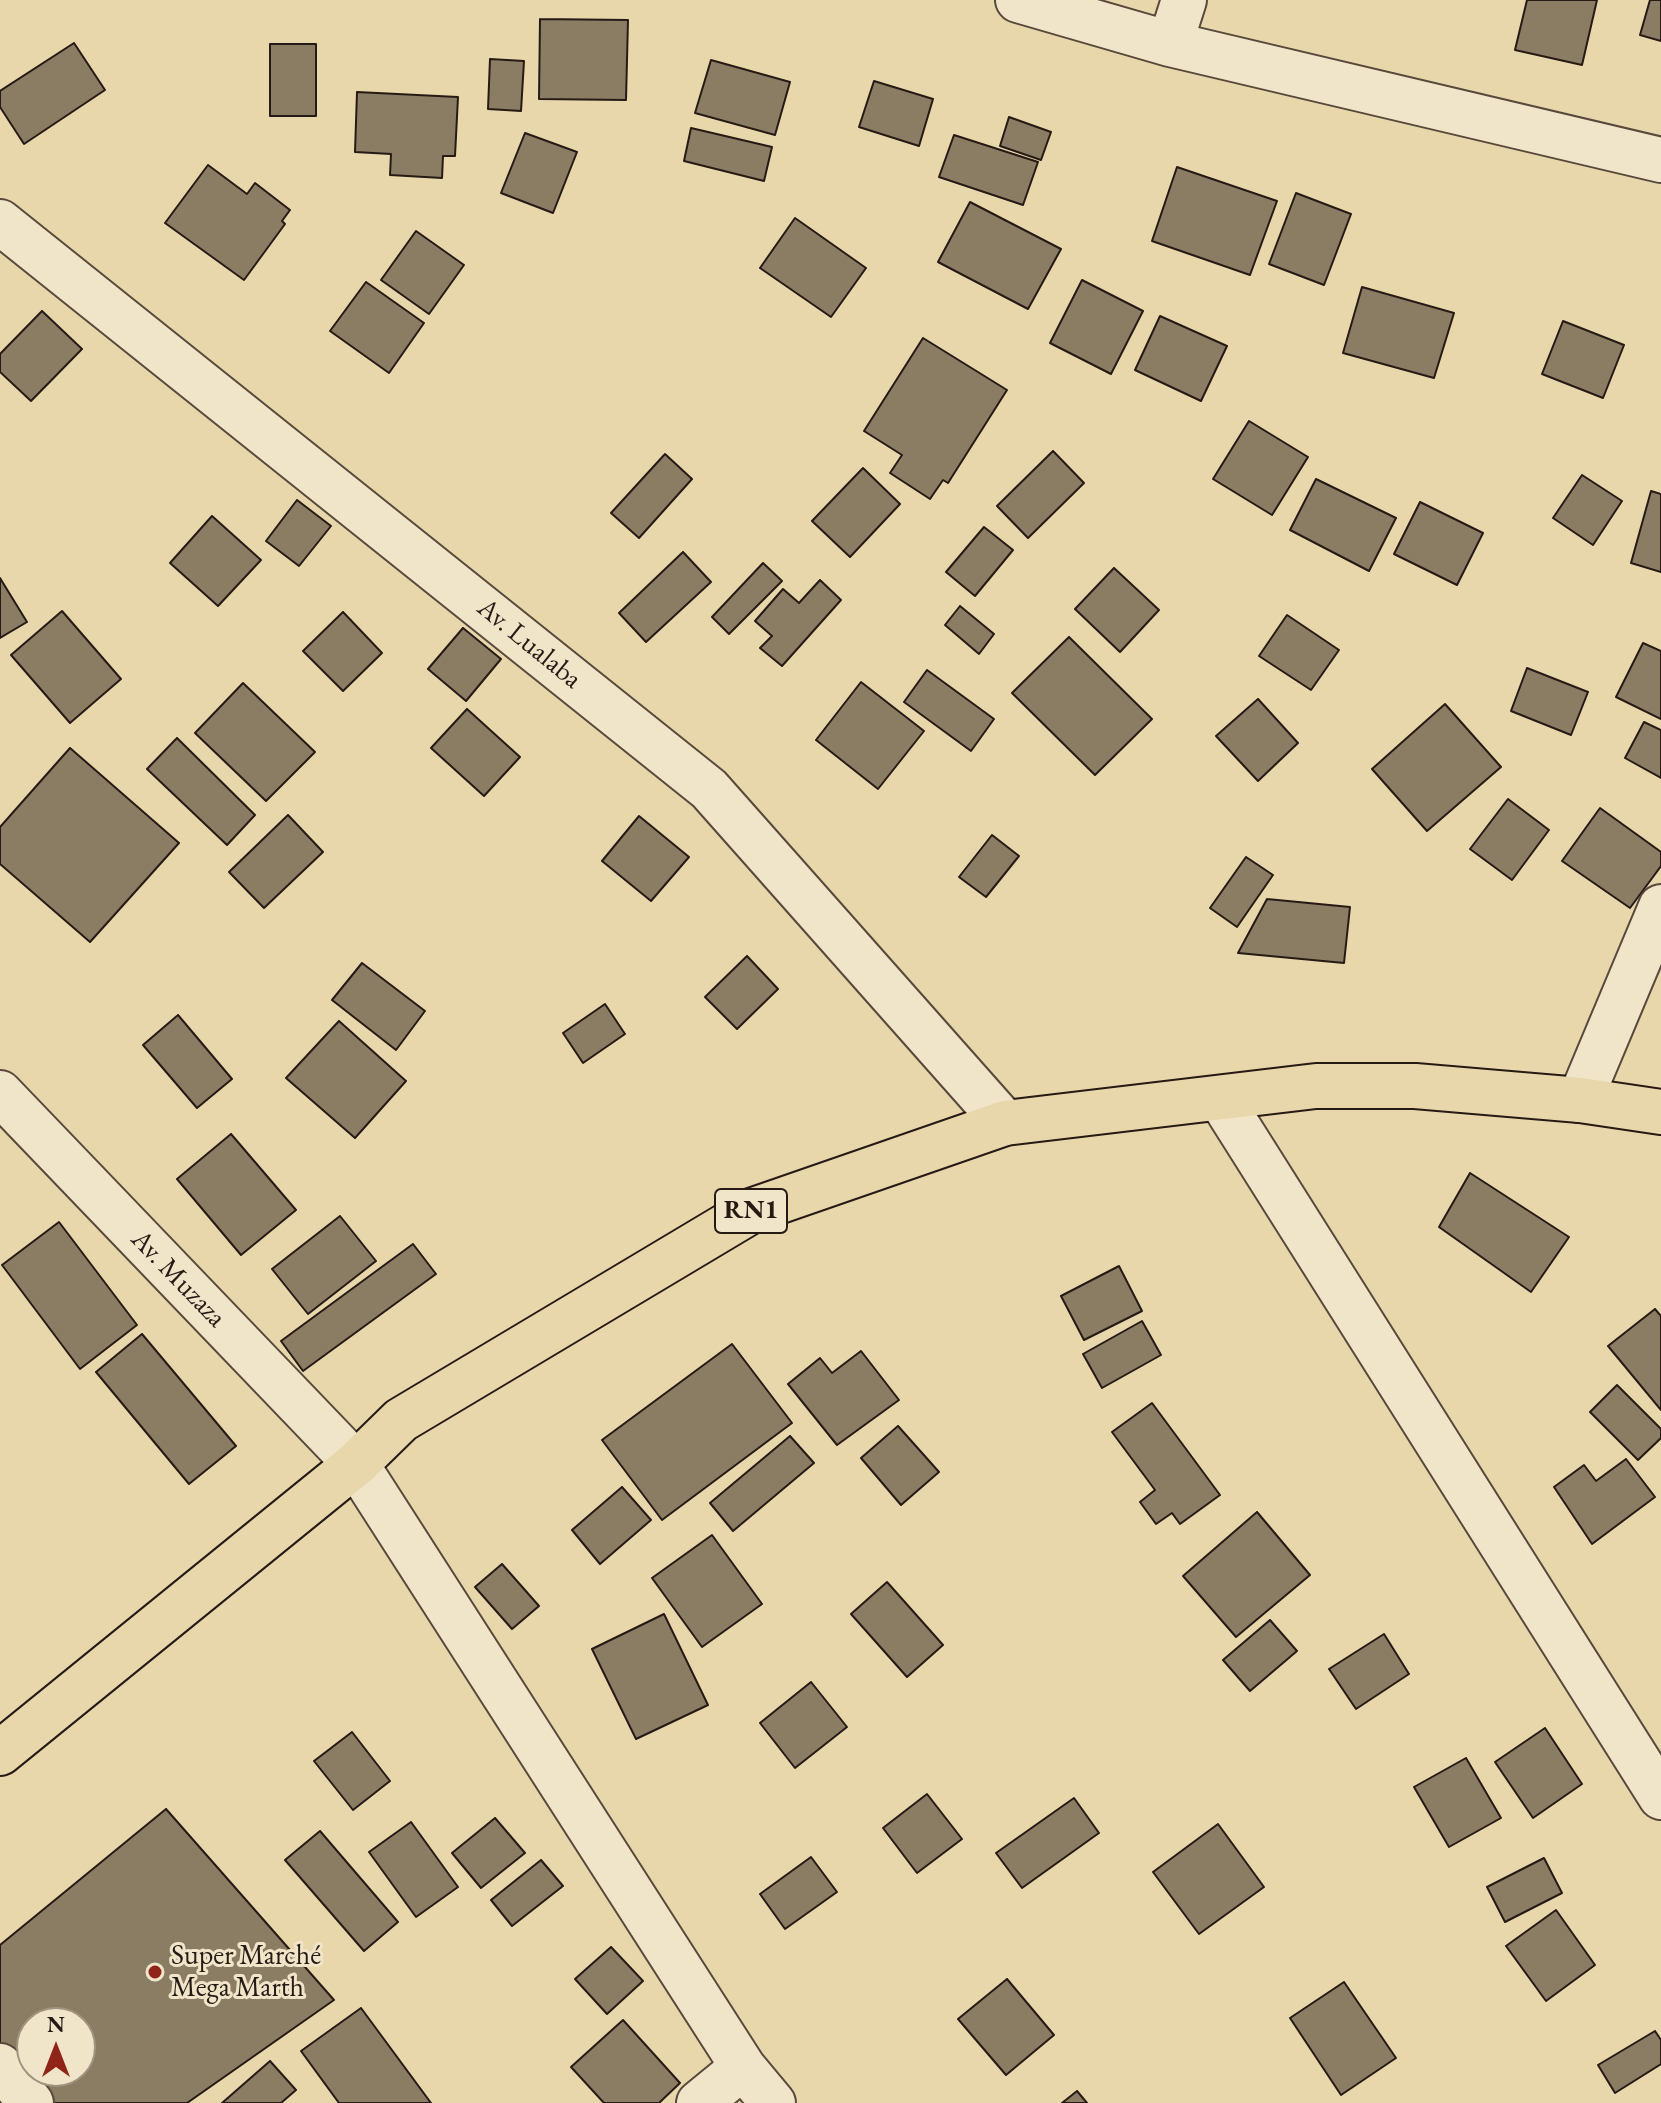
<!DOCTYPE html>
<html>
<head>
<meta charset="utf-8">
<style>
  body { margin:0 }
  #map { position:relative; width:1661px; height:2103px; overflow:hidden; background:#e9d7ac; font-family:"EB Garamond",serif }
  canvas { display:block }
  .north { position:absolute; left:16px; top:2007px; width:80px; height:80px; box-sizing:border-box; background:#f1e5c9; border:2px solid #a09481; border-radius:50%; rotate:0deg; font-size:22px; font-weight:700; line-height:32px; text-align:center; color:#261a15 }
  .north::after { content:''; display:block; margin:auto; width:28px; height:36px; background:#8f2418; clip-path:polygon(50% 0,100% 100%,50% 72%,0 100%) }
</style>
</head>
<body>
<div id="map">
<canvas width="1661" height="2103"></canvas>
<div class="north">N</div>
</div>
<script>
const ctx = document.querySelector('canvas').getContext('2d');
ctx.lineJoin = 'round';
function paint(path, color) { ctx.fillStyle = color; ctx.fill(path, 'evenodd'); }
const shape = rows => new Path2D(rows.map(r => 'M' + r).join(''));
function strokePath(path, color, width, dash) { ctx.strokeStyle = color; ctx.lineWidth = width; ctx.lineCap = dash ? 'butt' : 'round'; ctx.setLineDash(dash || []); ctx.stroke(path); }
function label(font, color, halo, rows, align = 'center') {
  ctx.font = font + ' "EB Garamond",serif'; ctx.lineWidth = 6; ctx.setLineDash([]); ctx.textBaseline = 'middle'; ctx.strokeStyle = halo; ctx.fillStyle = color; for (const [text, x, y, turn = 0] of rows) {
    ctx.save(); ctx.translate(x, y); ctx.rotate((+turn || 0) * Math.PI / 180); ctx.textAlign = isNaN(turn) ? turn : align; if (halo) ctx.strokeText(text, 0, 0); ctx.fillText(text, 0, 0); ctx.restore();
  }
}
const building = shape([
  [1527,0,1597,0,1582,65,1515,50,1527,0],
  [1650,0,1661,0,1661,41,1640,35,1650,0],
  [540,19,628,20,626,100,539,99,540,19],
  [74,43,105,90,24,144,0,107,0,91,74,43],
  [270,44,316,44,316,116,270,116,270,44],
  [490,59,524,61,521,111,488,109,490,59],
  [711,60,790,82,775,135,695,113,711,60],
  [874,81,933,99,919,146,859,127,874,81],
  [357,92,458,97,455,156,443,156,442,178,390,175,391,154,355,152,357,92],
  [1009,117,1051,132,1041,160,1000,146,1009,117],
  [691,128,772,147,764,181,684,161,691,128],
  [525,133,577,152,553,213,501,193,525,133],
  [954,135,1038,162,1023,205,939,177,954,135],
  [208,165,247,194,255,183,290,210,282,221,285,224,244,280,165,223,208,165],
  [1177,167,1277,201,1250,275,1152,241,1177,167],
  [1296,193,1351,214,1324,285,1269,264,1296,193],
  [970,202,1061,249,1028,309,938,262,970,202],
  [795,218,866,268,831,317,760,268,795,218],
  [416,231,464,265,429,314,381,280,416,231],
  [1082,280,1143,311,1111,374,1050,343,1082,280],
  [366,282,424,323,389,373,330,331,366,282],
  [1362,287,1454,313,1434,378,1343,353,1362,287],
  [42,311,82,349,31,401,0,372,0,354,42,311],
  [1160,316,1227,346,1201,401,1135,370,1160,316],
  [1563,321,1624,345,1603,398,1542,374,1563,321],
  [923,338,1007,390,948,483,943,480,930,499,890,473,902,455,864,431,923,338],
  [1249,421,1308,457,1272,515,1213,479,1249,421],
  [1053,451,1084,483,1028,538,997,506,1053,451],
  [665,454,692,479,639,538,611,513,665,454],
  [863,468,900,504,850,557,812,521,863,468],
  [1582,475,1622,501,1593,545,1553,518,1582,475],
  [1316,479,1396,518,1369,571,1290,530,1316,479],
  [1651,491,1661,494,1661,572,1631,563,1651,491],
  [297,500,331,526,299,566,266,541,297,500],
  [1420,502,1483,533,1457,585,1394,554,1420,502],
  [212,516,261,560,218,606,170,563,212,516],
  [984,527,1013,550,975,596,946,572,984,527],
  [683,552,711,582,646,642,619,613,683,552],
  [763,563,782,581,729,634,712,617,763,563],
  [1114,568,1159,610,1120,652,1075,609,1114,568],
  [0,578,27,622,0,638,0,578],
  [820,580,841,600,782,666,760,648,772,636,755,621,783,589,799,603,820,580],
  [960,606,994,634,979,654,945,625,960,606],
  [62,611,121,679,70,723,11,655,62,611],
  [343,612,382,653,343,691,303,651,343,612],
  [1287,615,1339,650,1311,690,1259,656,1287,615],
  [463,628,501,659,466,701,428,669,463,628],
  [1069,637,1152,719,1095,775,1012,693,1069,637],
  [1643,643,1661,651,1661,719,1616,697,1643,643],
  [1527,668,1588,692,1571,735,1511,711,1527,668],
  [927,670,994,719,971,751,904,702,927,670],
  [861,682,924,731,878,789,816,740,861,682],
  [243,683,315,752,266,801,195,733,243,683],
  [1258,699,1298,743,1258,781,1216,736,1258,699],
  [1445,704,1501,767,1427,831,1372,769,1445,704],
  [467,709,520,757,484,796,431,748,467,709],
  [1644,722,1661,730,1661,778,1625,758,1644,722],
  [177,738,255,815,227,845,147,769,177,738],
  [70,748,179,843,90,942,0,864,0,827,70,748],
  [1508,799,1549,830,1512,880,1470,849,1508,799],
  [1600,808,1661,852,1661,866,1630,908,1562,861,1600,808],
  [288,815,323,852,264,908,229,872,288,815],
  [639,816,689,857,651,901,602,861,639,816],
  [992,835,1019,856,986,897,959,877,992,835],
  [1246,857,1273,875,1237,927,1210,908,1246,857],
  [1267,899,1350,907,1344,963,1238,953,1267,899],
  [747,956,778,989,737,1029,705,997,747,956],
  [362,963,425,1011,396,1050,332,1000,362,963],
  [605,1004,625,1034,583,1063,563,1033,605,1004],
  [178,1015,232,1079,197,1108,143,1045,178,1015],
  [339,1021,406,1081,355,1138,286,1078,339,1021],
  [231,1134,296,1210,241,1255,177,1179,231,1134],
  [1470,1173,1569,1237,1531,1292,1439,1227,1470,1173],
  [340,1216,376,1261,308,1314,272,1269,340,1216],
  [59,1222,137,1325,80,1369,2,1265,59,1222],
  [413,1244,436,1274,303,1371,281,1341,413,1244],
  [1119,1266,1142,1311,1084,1340,1061,1296,1119,1266],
  [1655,1309,1661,1316,1661,1410,1608,1346,1655,1309],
  [1142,1321,1161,1355,1102,1388,1083,1354,1142,1321],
  [142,1334,236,1446,189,1484,96,1372,142,1334],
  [732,1344,792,1423,662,1520,602,1440,732,1344],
  [861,1351,899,1400,837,1445,788,1384,820,1358,832,1373,861,1351],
  [1617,1385,1661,1429,1661,1438,1638,1460,1590,1412,1617,1385],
  [1152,1403,1220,1495,1180,1524,1172,1513,1156,1524,1140,1502,1155,1490,1112,1432,1152,1403],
  [898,1426,939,1472,901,1505,861,1458,898,1426],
  [790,1436,814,1463,733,1531,710,1503,790,1436],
  [1626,1459,1655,1497,1592,1544,1554,1487,1584,1465,1596,1481,1626,1459],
  [622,1487,651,1520,600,1564,572,1530,622,1487],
  [1257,1512,1310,1575,1236,1637,1183,1576,1257,1512],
  [712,1535,762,1604,702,1647,652,1578,712,1535],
  [502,1564,539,1606,512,1629,475,1587,502,1564],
  [887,1582,943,1645,907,1677,851,1614,887,1582],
  [664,1614,708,1705,636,1739,592,1649,664,1614],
  [1270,1620,1297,1651,1250,1691,1223,1660,1270,1620],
  [1384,1634,1409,1674,1356,1709,1329,1669,1384,1634],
  [811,1682,847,1727,795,1768,760,1723,811,1682],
  [1545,1728,1582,1784,1533,1818,1495,1762,1545,1728],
  [352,1732,390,1781,353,1810,314,1761,352,1732],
  [1466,1758,1501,1818,1449,1847,1414,1787,1466,1758],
  [927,1794,962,1839,917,1873,883,1828,927,1794],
  [1074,1798,1099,1833,1022,1888,996,1853,1074,1798],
  [166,1809,334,2000,187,2103,5,2103,0,2099,0,1945,166,1809],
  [32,2023,80,2023,80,2071,32,2071,32,2023],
  [495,1818,525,1853,481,1888,452,1853,495,1818],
  [411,1822,458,1887,416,1917,369,1852,411,1822],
  [1218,1824,1264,1887,1199,1934,1153,1872,1218,1824],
  [320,1831,398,1922,364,1951,285,1860,320,1831],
  [811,1857,837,1892,785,1929,760,1894,811,1857],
  [1544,1858,1562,1893,1505,1922,1487,1887,1544,1858],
  [541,1860,563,1886,512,1926,491,1900,541,1860],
  [1556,1910,1595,1965,1546,2001,1506,1946,1556,1910],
  [611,1947,643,1981,607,2014,575,1979,611,1947],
  [1007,1979,1054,2035,1006,2075,958,2019,1007,1979],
  [1344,1982,1396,2058,1341,2095,1290,2018,1344,1982],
  [361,2008,431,2103,339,2103,301,2051,361,2008],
  [623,2020,680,2083,659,2103,604,2103,571,2067,623,2020],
  [1655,2031,1661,2040,1661,2064,1615,2093,1598,2065,1655,2031],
  [270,2061,296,2090,281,2103,222,2103,270,2061],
  [1077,2091,1087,2103,1062,2103,1077,2091]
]);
paint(building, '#8b7c64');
strokePath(building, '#261a15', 2);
const minor = shape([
  [1018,0,1170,44,1661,160],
  [1170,44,1184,0],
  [0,222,709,789,1005,1123],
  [0,1093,356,1464,743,2067,773,2103],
  [1220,1098,1661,1797],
  [1580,1100,1661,907],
  [0,2066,31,2103],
  [699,2103,743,2067]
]);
const highway = shape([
  [0,1753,356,1464,401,1420,751,1211,1005,1123,1316,1086,1415,1086,1580,1100,1661,1112]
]);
strokePath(minor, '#57493b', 48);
strokePath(highway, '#261a15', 48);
strokePath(minor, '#f1e5c9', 44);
strokePath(highway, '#e9d7ac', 44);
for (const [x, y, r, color] of [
  [155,1972,8,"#8f2418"]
]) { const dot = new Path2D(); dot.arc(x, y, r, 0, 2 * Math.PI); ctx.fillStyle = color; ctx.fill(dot); strokePath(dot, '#f1e5c9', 3); }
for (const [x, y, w] of [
  [751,1211,72]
]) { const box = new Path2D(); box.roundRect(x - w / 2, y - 22, w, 44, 6); ctx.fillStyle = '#f1e5c9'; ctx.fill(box); strokePath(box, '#261a15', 2); }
label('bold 26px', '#261a15', null, [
  ["RN1",751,1211]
]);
label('28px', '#261a15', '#f1e5c9', [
  ["Av. Lualaba",529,644,39],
  ["Av. Muzaza",178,1279,46]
]);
label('28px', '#261a15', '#f1e5c9', [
  ["Super Marché",171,1956],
  ["Mega Marth",171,1988]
], 'left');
</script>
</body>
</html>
